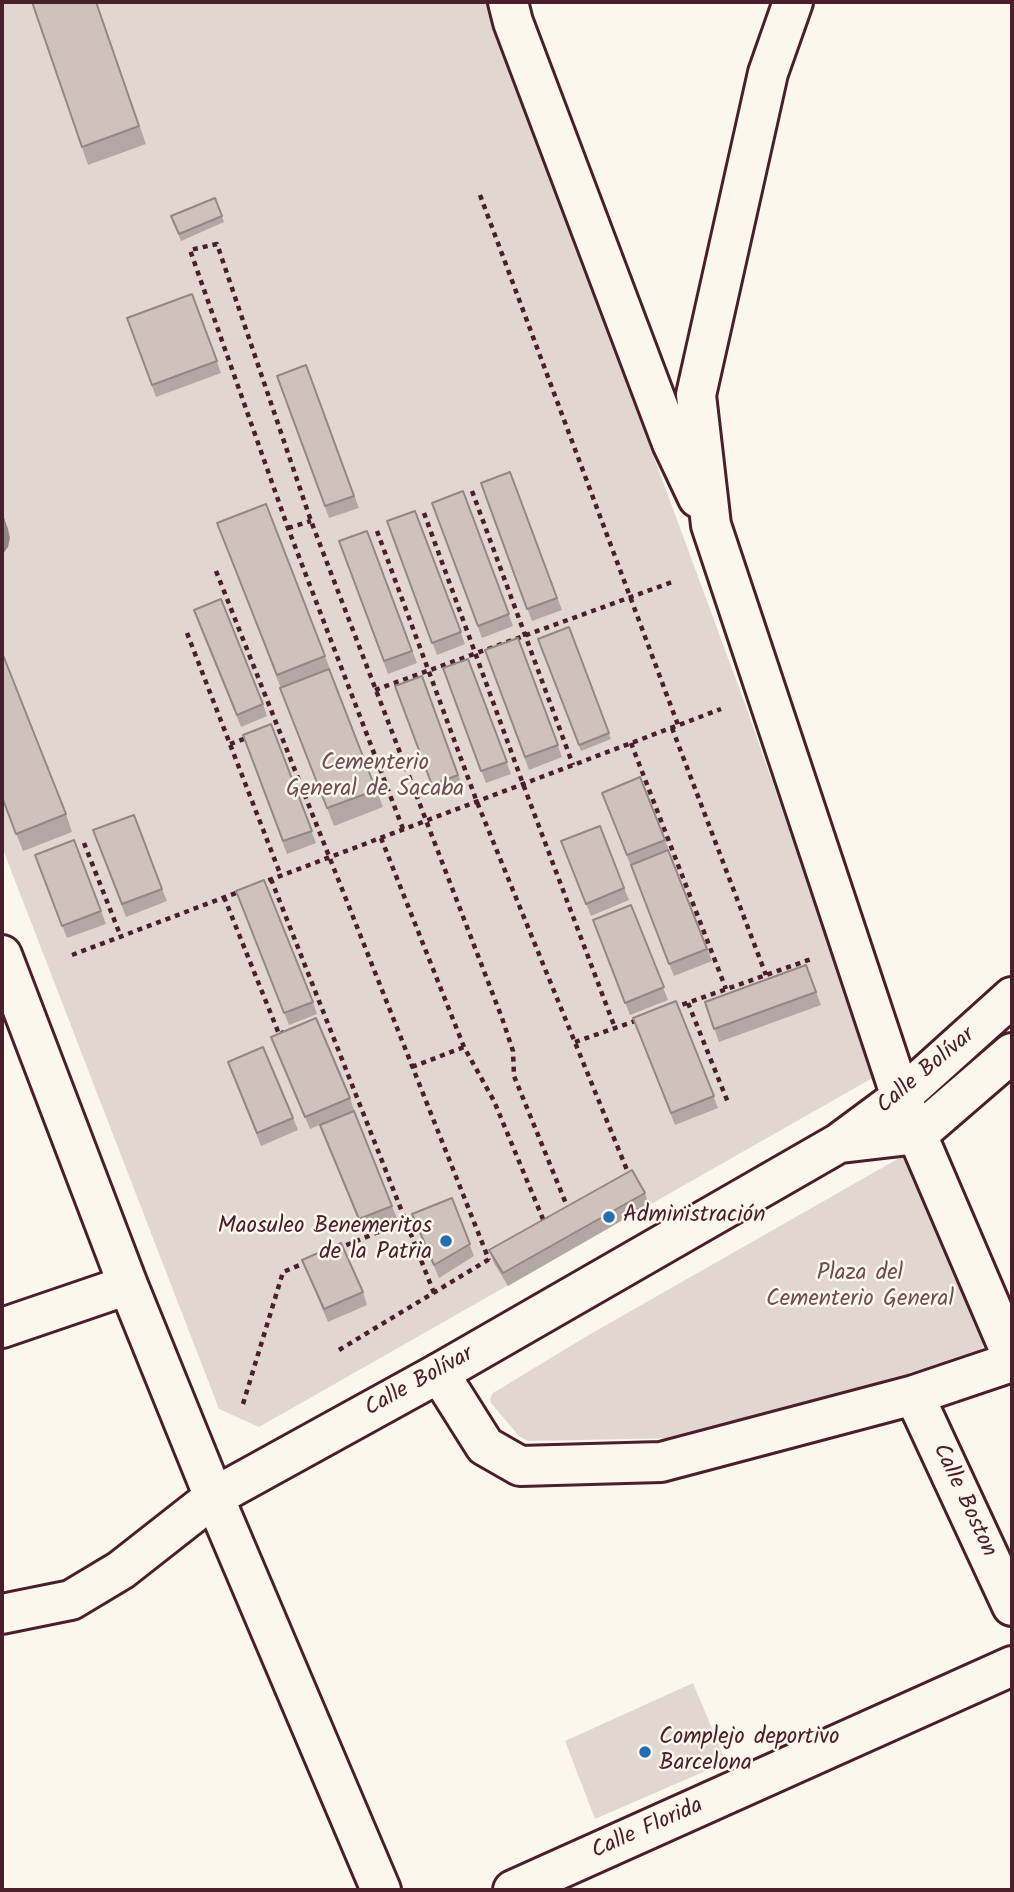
<!DOCTYPE html>
<html>
<head>
<meta charset="utf-8">
<style>
  body { margin:0 }
  #map { position:relative; width:1014px; height:1892px; overflow:hidden; background:#fbf7ec; font-family:Kalam,sans-serif }
  canvas { display:block }
  .frame { position:absolute; inset:0; border:4px solid #4a1f2b; pointer-events:none }
</style>
</head>
<body>
<div id="map">
<canvas width="1014" height="1892"></canvas>
<div class="frame"></div>
</div>
<script>
const ctx = document.querySelector('canvas').getContext('2d');
ctx.lineJoin = 'round';
function paint(path, color) { ctx.fillStyle = color; ctx.fill(path, 'evenodd'); }
const shape = rows => new Path2D(rows.map(r => 'M' + r).join(''));
function strokePath(path, color, width, dash) { ctx.strokeStyle = color; ctx.lineWidth = width; ctx.lineCap = dash ? 'butt' : 'round'; ctx.setLineDash(dash || []); ctx.stroke(path); }
function label(font, color, halo, rows, align = 'center') {
  ctx.font = font + ' Kalam,sans-serif'; ctx.lineWidth = 5; ctx.setLineDash([]); ctx.textBaseline = 'middle'; ctx.strokeStyle = halo; ctx.fillStyle = color; for (const [text, x, y, turn = 0] of rows) {
    ctx.save(); ctx.translate(x, y); ctx.rotate((+turn || 0) * Math.PI / 180); ctx.textAlign = isNaN(turn) ? turn : align; if (halo) ctx.strokeText(text, 0, 0); ctx.fillText(text, 0, 0); ctx.restore();
  }
}
paint(shape([
  [2,2,486,2,745,704,876,1076,259,1427,219,1409,2,847],
  [901,1157,907,1160,984,1338,983,1347,976,1354,682,1438,528,1441,519,1436,491,1403,490,1399,493,1393,587,1336],
  [693,1683,726,1762,595,1819,565,1741]
]), '#e2d7d0');
const minor = shape([
  [508,2,513,22,672,443,698,498],
  [793,2,768,73,696,395,711,525,901,1097,1012,1356],
  [2,955,128,1285,214,1497,381,1890],
  [2,1328,128,1285],
  [439,1373,485,1446,520,1466,661,1462,914,1395,1012,1362],
  [914,1395,1012,1606],
  [513,1890,1012,1666]
]);
const major = shape([
  [841,1143,918,1134,1012,1053],
  [2,1614,71,1600,121,1570,214,1497,439,1373,839,1143,901,1097,1012,997]
]);
strokePath(minor, '#4a1f2b', 44);
strokePath(major, '#4a1f2b', 44);
strokePath(shape([
  [480,195,678,725],
  [472,491,573,765],
  [424,513,523,784,615,1028],
  [288,528,311,521],
  [377,531,477,802,629,1175],
  [216,571,489,1260],
  [187,633,281,876],
  [375,690,675,581],
  [672,728,766,975],
  [631,743,726,989],
  [230,744,249,737],
  [403,829,288,528,190,250,217,244,311,521,502,1018,513,1051,514,1076,569,1211],
  [381,838,464,1047,494,1101,545,1224],
  [84,843,121,937],
  [271,879,434,1293],
  [259,884,721,709],
  [224,897,279,1034,284,1032],
  [72,955,241,891],
  [688,1003,729,1105],
  [673,1008,814,958],
  [575,1042,638,1020],
  [412,1067,464,1047],
  [337,1249,405,1221],
  [339,1350,496,1255],
  [243,1404,283,1272,307,1262]
]), '#4a1f2b', 4.5, [5, 5]);
strokePath(minor, '#fbf7ec', 38);
strokePath(major, '#fbf7ec', 38);
paint(shape([
  [32,2,96,2,146,144,88,165],
  [215,198,224,222,181,241,171,216],
  [192,294,221,373,156,397,127,318],
  [306,365,359,508,329,518,277,376],
  [510,472,562,610,532,621,481,483],
  [463,491,513,626,482,638,432,503],
  [415,511,465,644,437,655,387,521],
  [367,531,417,663,388,674,339,541],
  [224,541,325,656,383,807,334,826],
  [199,622,263,704,267,716,241,727],
  [569,627,611,739,581,751,538,639],
  [518,638,562,757,529,770,485,650],
  [468,659,511,774,486,783,443,668],
  [422,676,463,787,437,797,395,686],
  [271,724,316,843,287,854,243,735],
  [602,793,665,840,712,961,674,976],
  [2,798,66,814,72,832,23,851],
  [600,826,629,900,591,916,561,841],
  [93,830,162,889,167,901,126,917],
  [74,840,106,924,67,938,35,855],
  [236,892,313,1002,317,1014,289,1025],
  [631,905,668,1000,630,1015,593,920],
  [806,965,821,1005,719,1042,705,1002],
  [676,1001,718,1108,675,1125,638,1031],
  [271,1037,350,1098,354,1110,310,1129],
  [228,1062,293,1118,298,1130,261,1146],
  [325,1137,392,1206,397,1218,363,1232],
  [645,1193,649,1205,508,1286,494,1263,489,1250],
  [452,1198,474,1256,439,1278,412,1214],
  [302,1260,363,1292,367,1305,328,1322]
]), '#b2a7a2');
paint(shape([
  [2,512,8,529,10,538,8,547,2,555]
]), '#918884');
const building = shape([
  [32,2,96,2,139,126,82,147,32,2],
  [215,198,222,216,179,234,171,216,215,198],
  [192,294,217,361,152,385,127,318,192,294],
  [306,365,354,496,325,506,277,376,306,365],
  [510,472,557,598,527,609,481,483,510,472],
  [463,491,509,614,478,626,432,503,463,491],
  [266,504,325,656,277,675,217,523,266,504],
  [415,511,461,632,432,643,387,521,415,511],
  [367,531,412,651,384,661,339,541,367,531],
  [221,599,263,704,237,715,194,610,221,599],
  [569,627,609,733,579,745,538,639,569,627],
  [518,638,558,745,525,757,485,650,518,638],
  [3,655,66,814,16,834,2,797,2,656,3,655],
  [468,659,507,762,481,771,443,668,468,659],
  [329,669,376,790,327,808,280,688,329,669],
  [422,676,458,775,432,785,395,686,422,676],
  [271,724,312,831,283,841,243,735,271,724],
  [640,777,665,840,627,855,602,793,640,777],
  [134,815,162,889,122,904,93,830,134,815],
  [600,826,624,888,586,904,561,841,600,826],
  [74,840,101,911,62,926,35,855,74,840],
  [668,850,707,949,669,964,631,865,668,850],
  [264,880,313,1002,284,1013,236,891,264,880],
  [631,905,664,987,625,1003,593,920,631,905],
  [806,965,816,992,714,1029,705,1002,806,965],
  [676,1001,714,1096,671,1113,633,1018,676,1001],
  [316,1018,350,1098,305,1117,271,1037,316,1018],
  [263,1047,293,1118,257,1133,228,1062,263,1047],
  [354,1111,392,1206,359,1219,320,1125,354,1111],
  [632,1170,645,1193,503,1273,489,1250,632,1170],
  [452,1198,470,1244,434,1265,412,1214,452,1198],
  [341,1243,363,1292,324,1309,302,1260,341,1243]
]);
paint(building, '#cfc2bc');
strokePath(building, '#918884', 2);
for (const [x, y, r, color] of [
  [609,1217,7,"#1f6fb2"],
  [446,1241,7,"#1f6fb2"],
  [645,1752,7,"#1f6fb2"]
]) { const dot = new Path2D(); dot.arc(x, y, r, 0, 2 * Math.PI); ctx.fillStyle = color; ctx.fill(dot); strokePath(dot, '#fbf7ec', 2.5); }
label('23px', '#704d54', '#fbf7ec', [
  ["Cementerio",375,765],
  ["General de Sacaba",375,791],
  ["Plaza del",860,1275],
  ["Cementerio General",860,1301]
]);
label('23px', '#4a1f2b', '#fbf7ec', [
  ["Calle Bolívar",927,1072,-40],
  ["Calle Bolívar",420,1383,-29],
  ["Calle Boston",963,1501,65],
  ["Calle Florida",648,1830,-24]
]);
label('23px', '#4a1f2b', '#fbf7ec', [
  ["Administración",623,1217],
  ["Maosuleo Benemeritos",432,1228,"right"],
  ["de la Patria",432,1254,"right"],
  ["Complejo deportivo",659,1739],
  ["Barcelona",659,1765]
], 'left');
</script>
</body>
</html>
